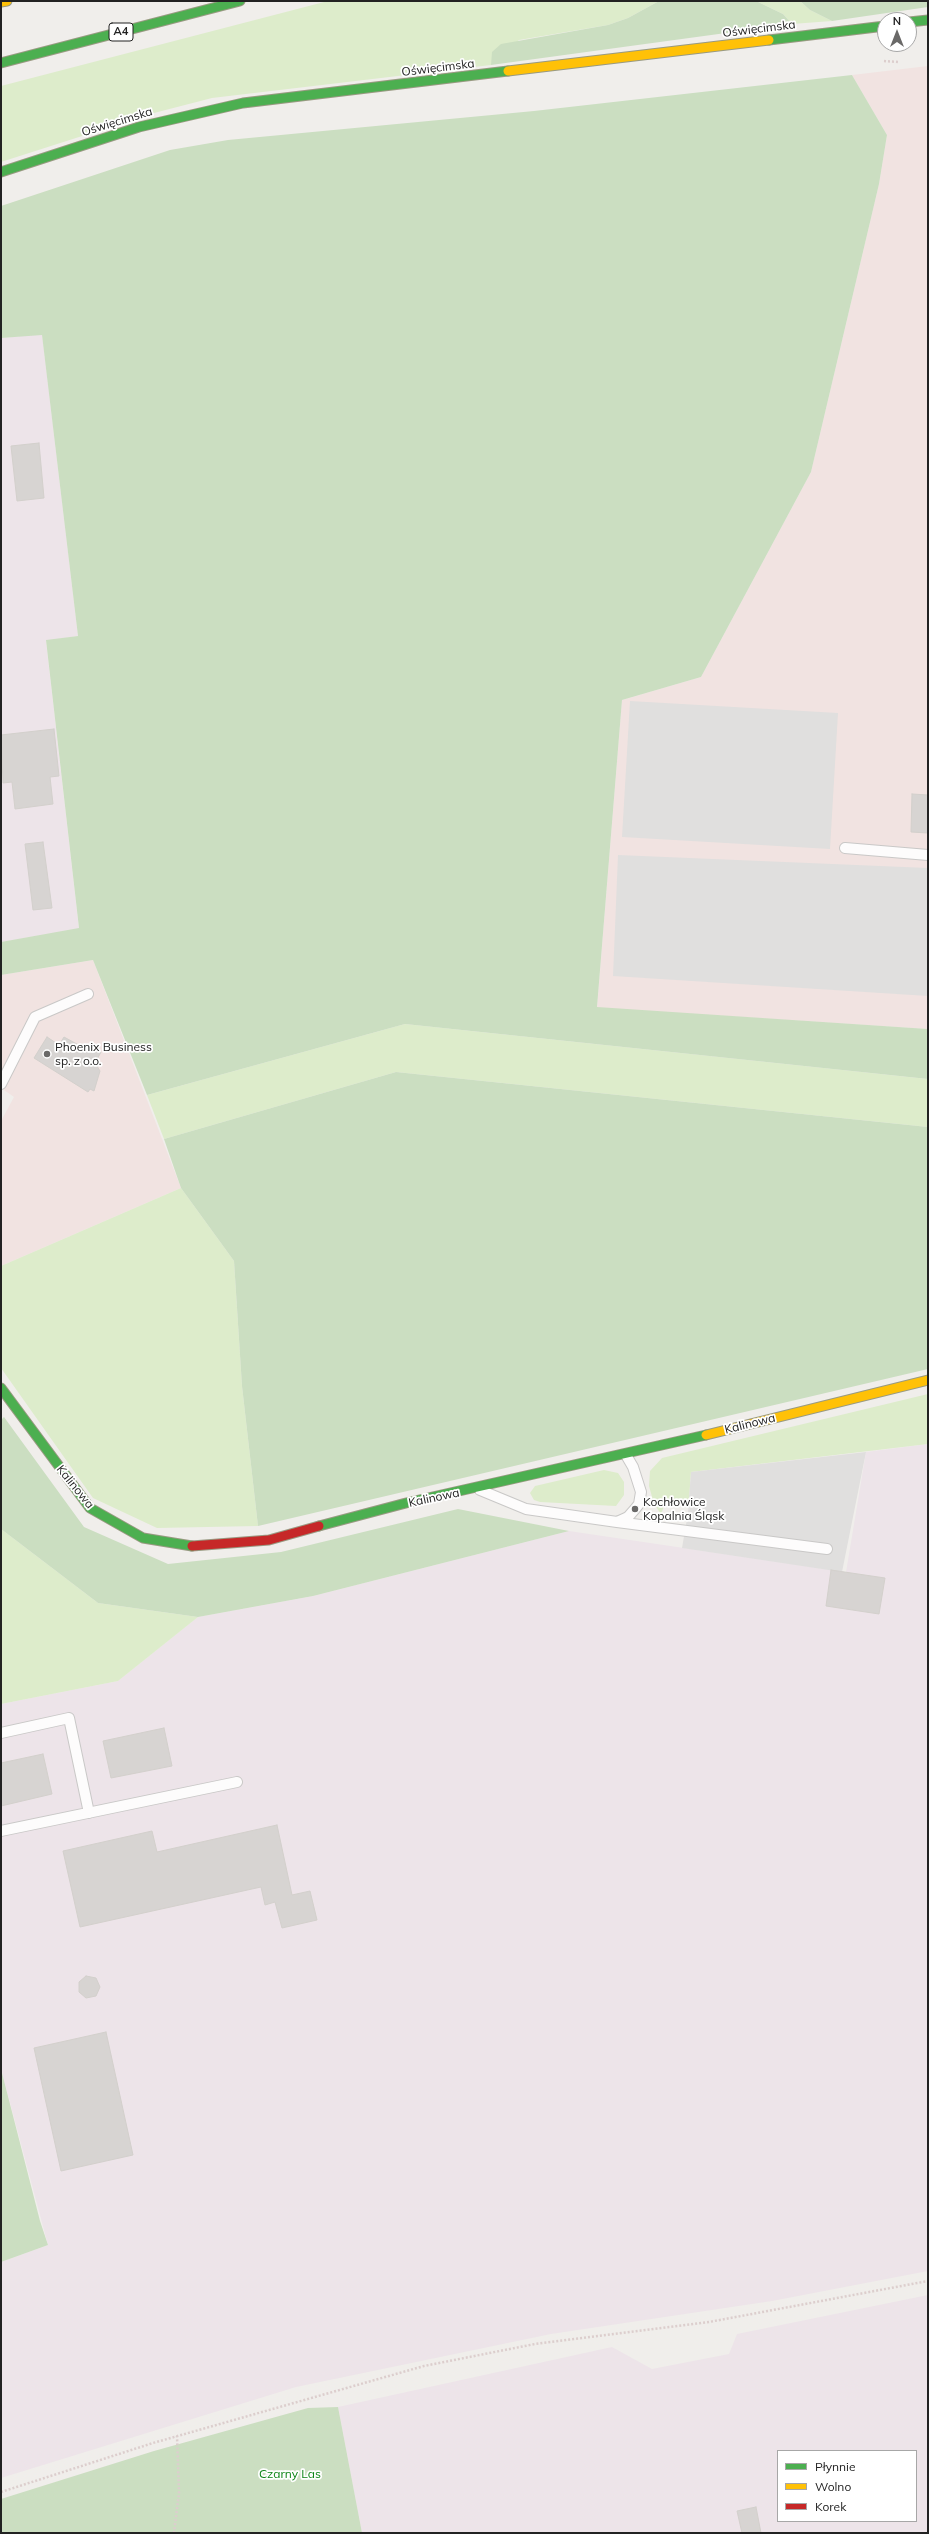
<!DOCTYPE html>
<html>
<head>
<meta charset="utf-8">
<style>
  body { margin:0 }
  #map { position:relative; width:929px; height:2534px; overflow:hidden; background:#f0eeeb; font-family:Mulish,sans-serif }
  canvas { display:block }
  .frame { position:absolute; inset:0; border:2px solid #222; pointer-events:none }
  .legend { position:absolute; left:777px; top:2450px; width:140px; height:72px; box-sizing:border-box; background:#fff; border:1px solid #a7a7a7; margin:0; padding:5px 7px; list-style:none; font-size:12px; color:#222 }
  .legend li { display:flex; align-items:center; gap:8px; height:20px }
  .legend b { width:20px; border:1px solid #a7a7a7 }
  .north { position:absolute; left:877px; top:12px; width:40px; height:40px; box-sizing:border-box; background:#fff; border:1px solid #a7a7a7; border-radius:50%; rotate:0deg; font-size:11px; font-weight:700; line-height:16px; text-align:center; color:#222 }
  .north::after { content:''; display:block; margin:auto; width:14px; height:18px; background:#6a6968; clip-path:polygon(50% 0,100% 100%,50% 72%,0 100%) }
</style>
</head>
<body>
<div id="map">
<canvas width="929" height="2534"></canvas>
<div class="frame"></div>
<ul class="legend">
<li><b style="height:5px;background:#4caf50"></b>Płynnie</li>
<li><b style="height:5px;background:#ffc107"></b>Wolno</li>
<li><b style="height:5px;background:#c62828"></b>Korek</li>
</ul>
<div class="north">N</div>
</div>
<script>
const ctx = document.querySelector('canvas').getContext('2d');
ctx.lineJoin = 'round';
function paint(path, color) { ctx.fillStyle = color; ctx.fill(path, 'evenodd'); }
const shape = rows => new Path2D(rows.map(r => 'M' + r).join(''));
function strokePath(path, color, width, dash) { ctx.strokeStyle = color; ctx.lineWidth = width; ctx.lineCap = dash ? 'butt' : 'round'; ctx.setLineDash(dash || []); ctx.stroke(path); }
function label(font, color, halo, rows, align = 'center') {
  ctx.font = font + ' Mulish,sans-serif'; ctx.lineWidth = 3.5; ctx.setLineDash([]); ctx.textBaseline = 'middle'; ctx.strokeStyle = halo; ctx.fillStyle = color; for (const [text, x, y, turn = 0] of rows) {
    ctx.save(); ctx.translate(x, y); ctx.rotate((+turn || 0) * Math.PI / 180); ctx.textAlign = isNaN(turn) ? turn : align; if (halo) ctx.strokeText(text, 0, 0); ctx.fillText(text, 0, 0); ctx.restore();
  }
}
paint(shape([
  [928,66,928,1029,597,1008,622,700,701,677,811,472,879,184,887,135,852,75],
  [93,960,181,1188,1,1266,1,1121,14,1097,1,1088,1,975]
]), '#f1e3e1');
paint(shape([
  [42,334,78,636,46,641,79,929,1,942,1,338],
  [928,1444,928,2271,772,2301,551,2334,296,2387,1,2478,1,2262,48,2245,1,2069,1,1704,118,1681,198,1617,313,1596,569,1531,846,1572,866,1452],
  [928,2295,928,2533,362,2533,338,2407,612,2347,652,2369,729,2354,737,2334],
  [778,2451,916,2451,916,2521,778,2521]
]), '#ede4e9');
paint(shape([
  [328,1,659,1,628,18,608,25,519,40,491,65,212,98,154,113,1,162,1,86],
  [756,1,800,1,810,10,832,21,792,24,783,14],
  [405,1024,928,1079,928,1127,396,1072,164,1139,147,1095],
  [181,1188,234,1261,242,1386,258,1526,157,1528,93,1498,1,1368,1,1266],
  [928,1394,928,1444,691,1472,689,1500,665,1504,661,1514,654,1504,649,1486,650,1471,662,1458],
  [604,1470,618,1473,624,1482,624,1495,616,1506,540,1502,534,1500,530,1493,535,1486],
  [1,1529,98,1603,198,1617,118,1681,1,1704]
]), '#ddeccb');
paint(shape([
  [659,1,756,1,783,14,792,24,491,65,492,52,501,44,608,25,628,18],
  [800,1,928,1,928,7,832,21,810,10],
  [852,75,887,135,879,184,811,472,701,677,622,700,597,1007,928,1029,928,1079,405,1024,147,1095,93,960,1,975,1,942,79,928,46,640,78,636,42,335,1,338,1,206,170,150,228,140,534,111],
  [396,1072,928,1127,928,1369,258,1526,242,1386,234,1261,181,1188,164,1139],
  [4,1417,84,1527,168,1564,281,1552,458,1509,569,1531,313,1596,198,1617,98,1603,1,1529,1,1420],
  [1,2069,40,2221,48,2245,1,2262],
  [338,2407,362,2533,1,2533,1,2499,154,2451,308,2408]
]), '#cbdec1');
paint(shape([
  [630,701,838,713,830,849,622,837],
  [618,855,928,868,928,996,613,976],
  [866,1452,842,1572,682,1548,688,1513,691,1472]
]), '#e0dfde');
const building = shape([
  [39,443,44,498,17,501,11,446,39,443],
  [54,729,59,776,50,777,53,804,15,809,12,782,3,783,1,735,54,729],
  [912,794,928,795,928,833,911,832,912,794],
  [43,842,52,908,33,910,25,844,43,842],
  [47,1037,59,1045,64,1037,84,1048,87,1044,101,1052,95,1063,100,1071,94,1091,90,1089,88,1092,34,1058,47,1037],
  [831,1570,885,1578,879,1614,826,1606,831,1570],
  [164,1728,172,1766,111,1778,103,1741,164,1728],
  [43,1754,52,1794,1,1806,1,1763,43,1754],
  [277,1825,292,1895,310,1891,317,1920,282,1928,275,1902,265,1905,261,1887,80,1927,63,1851,152,1831,157,1852,277,1825],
  [86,1976,96,1978,100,1987,96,1996,86,1998,79,1992,79,1982,86,1976],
  [106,2032,133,2155,61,2171,34,2048,106,2032],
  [756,2507,761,2533,742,2533,737,2511,756,2507]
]);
paint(building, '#d7d4d2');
strokePath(building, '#d3d0cc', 1);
const lane = shape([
  [845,848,928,855],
  [1,1084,35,1017,88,994],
  [480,1490,526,1509,617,1522,628,1517,635,1509,639,1504,641,1492,633,1467,626,1455],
  [617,1522,827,1549],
  [1,1733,69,1718,89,1813],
  [1,1831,237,1782]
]);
const fast = shape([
  [909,22,928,20],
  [769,40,885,26],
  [1,63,240,1],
  [1,172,139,127,243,103,508,71],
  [1,1388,90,1508,143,1538,192,1546],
  [319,1526,406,1503,706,1435]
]);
const slow = shape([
  [1,2,7,1],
  [508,71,769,40],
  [706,1435,928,1380]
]);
const jam = shape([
  [192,1546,269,1540,319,1526]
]);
strokePath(lane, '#c9c8c7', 12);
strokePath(fast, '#999a82', 11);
strokePath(slow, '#999a82', 11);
strokePath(jam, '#999a82', 11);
strokePath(shape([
  [884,61,898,62],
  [1,2492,153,2443,424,2366,535,2344,709,2322,928,2281],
  [174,2533,179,2493,177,2436]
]), '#dccecd', 2.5, [2, 2]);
strokePath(lane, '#fdfcfc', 10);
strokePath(fast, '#4caf50', 9);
strokePath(slow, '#ffc107', 9);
strokePath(jam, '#c62828', 9);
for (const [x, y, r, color] of [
  [47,1054,4,"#6a6968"],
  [635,1509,4,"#6a6968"]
]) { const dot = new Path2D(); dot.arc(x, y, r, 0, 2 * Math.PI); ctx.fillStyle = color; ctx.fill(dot); strokePath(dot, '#fff', 1.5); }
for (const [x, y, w] of [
  [121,32,24]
]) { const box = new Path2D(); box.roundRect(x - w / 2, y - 9, w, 18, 3); ctx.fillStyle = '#fff'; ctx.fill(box); strokePath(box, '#222', 1); }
label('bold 11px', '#222', null, [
  ["A4",121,32]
]);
label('12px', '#222', '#fff', [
  ["Oświęcimska",759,29,-7],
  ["Oświęcimska",438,68,-7],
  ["Oświęcimska",117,122,-17],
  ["Kalinowa",750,1424,-14],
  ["Kalinowa",75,1487,51],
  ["Kalinowa",434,1498,-12]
]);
label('12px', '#222', '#fff', [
  ["Phoenix Business",55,1047],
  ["sp. z o.o.",55,1061],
  ["Kochłowice",643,1502],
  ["Kopalnia Śląsk",643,1516]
], 'left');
label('12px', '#0c8416', '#fff', [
  ["Czarny Las",290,2474]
]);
</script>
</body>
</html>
